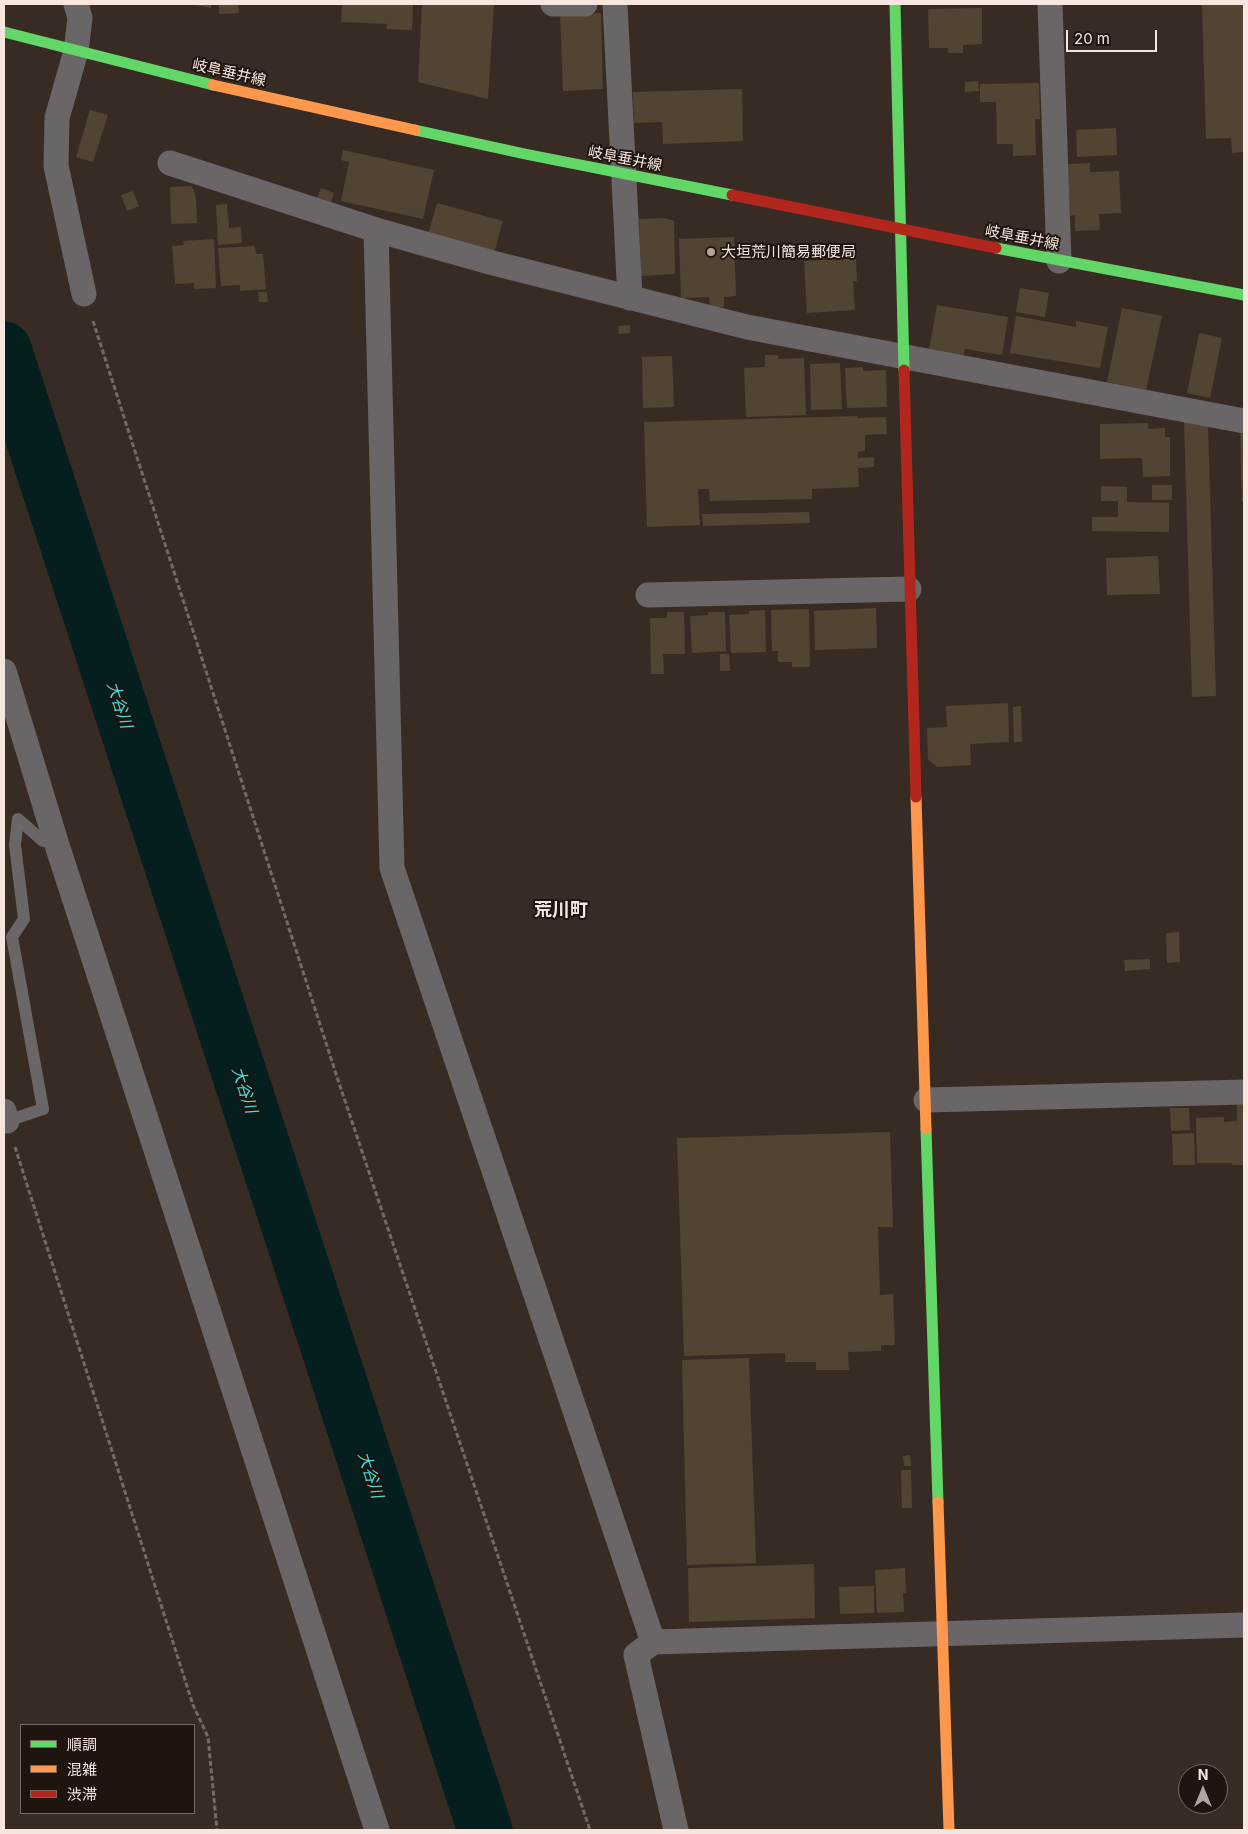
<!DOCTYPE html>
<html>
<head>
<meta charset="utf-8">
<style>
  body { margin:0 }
  #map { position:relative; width:1248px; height:1834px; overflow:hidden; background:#382b23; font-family:Inter,"Noto Sans JP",sans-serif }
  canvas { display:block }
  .frame { position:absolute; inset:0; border:5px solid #f7e6dd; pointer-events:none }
  .legend { position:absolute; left:20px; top:1724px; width:175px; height:90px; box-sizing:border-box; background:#1f140e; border:1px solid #756861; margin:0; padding:6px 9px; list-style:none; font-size:15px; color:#f7e6dd }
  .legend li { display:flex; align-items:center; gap:10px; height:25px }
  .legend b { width:25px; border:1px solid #756861 }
  .north { position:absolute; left:1178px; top:1764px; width:50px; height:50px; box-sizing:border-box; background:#1f140e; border:1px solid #756861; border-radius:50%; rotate:0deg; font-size:14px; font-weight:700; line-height:20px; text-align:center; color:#f7e6dd }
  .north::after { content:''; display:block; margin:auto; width:18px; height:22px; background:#b4a59c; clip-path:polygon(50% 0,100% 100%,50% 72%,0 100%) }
  .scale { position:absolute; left:1066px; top:30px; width:91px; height:22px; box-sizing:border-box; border:2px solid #f7e6dd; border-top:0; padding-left:6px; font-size:15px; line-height:18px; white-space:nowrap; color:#f7e6dd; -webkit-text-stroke:4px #1f140e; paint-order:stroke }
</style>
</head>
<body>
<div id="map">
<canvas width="1248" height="1834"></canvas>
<div class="frame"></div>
<ul class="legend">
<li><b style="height:6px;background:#63d668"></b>順調</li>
<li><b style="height:6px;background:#ff974d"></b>混雑</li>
<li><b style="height:6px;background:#b3261e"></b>渋滞</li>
</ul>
<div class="north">N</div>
<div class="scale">20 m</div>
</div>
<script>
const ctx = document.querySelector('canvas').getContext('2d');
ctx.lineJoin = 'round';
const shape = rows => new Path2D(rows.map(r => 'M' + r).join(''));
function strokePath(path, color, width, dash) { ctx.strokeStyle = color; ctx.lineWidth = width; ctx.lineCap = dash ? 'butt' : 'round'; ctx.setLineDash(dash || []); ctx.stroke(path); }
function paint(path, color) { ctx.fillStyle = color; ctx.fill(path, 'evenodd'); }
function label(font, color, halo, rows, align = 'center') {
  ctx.font = font + ' Inter,"Noto Sans JP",sans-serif'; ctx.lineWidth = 4; ctx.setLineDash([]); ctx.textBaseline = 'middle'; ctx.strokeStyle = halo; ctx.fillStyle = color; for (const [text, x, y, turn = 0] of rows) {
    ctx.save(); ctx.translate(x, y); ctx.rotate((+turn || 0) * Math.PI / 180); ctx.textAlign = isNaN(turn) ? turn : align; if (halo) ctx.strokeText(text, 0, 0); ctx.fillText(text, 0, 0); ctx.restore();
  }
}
strokePath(shape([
  [4,349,485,1830]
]), '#051e1e', 55);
paint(shape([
  [191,4,211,4,211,8],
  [219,4,238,4,239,13,219,14],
  [342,4,413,4,412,30,386,29,387,24,341,22],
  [422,4,494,4,488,99,418,82],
  [1202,4,1244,4,1244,152,1232,153,1231,138,1206,139],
  [982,8,982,44,963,45,963,53,948,53,948,48,929,48,928,9],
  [601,13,603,89,563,91,560,14],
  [978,81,979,91,965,92,965,82],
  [1039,83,1040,119,1035,119,1036,155,1013,156,1013,144,997,144,996,102,980,102,980,84],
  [742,89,743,141,663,144,662,122,634,123,633,92],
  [90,110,108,115,93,162,76,157],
  [1116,128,1117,155,1077,157,1076,130],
  [343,150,434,170,423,219,341,201,349,162,341,160],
  [1090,163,1090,172,1119,171,1121,213,1099,214,1100,230,1075,231,1075,215,1070,216,1068,164],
  [192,186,196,197,197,223,171,224,170,187],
  [321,188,334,193,331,203,317,198],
  [133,191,139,206,127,211,121,195],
  [437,203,503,221,494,253,428,235],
  [227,204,229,228,241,227,242,243,218,245,216,205],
  [665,218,674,221,675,274,641,276,639,219],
  [734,237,736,296,724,297,724,307,710,308,709,297,681,298,679,239],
  [214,239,216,288,194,289,194,283,175,284,172,246,184,245,183,241],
  [255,246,256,254,263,254,266,289,240,291,240,285,221,286,218,248],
  [856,258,857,281,853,281,855,310,807,313,804,261],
  [1020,288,1049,293,1045,317,1016,312],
  [258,292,267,292,268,302,259,302],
  [937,305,1008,317,1002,355,965,349,963,356,929,350],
  [1122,308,1162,316,1146,390,1107,382],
  [1016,316,1076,327,1076,321,1108,327,1100,368,1010,353],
  [630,325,630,333,619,334,618,326],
  [1199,333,1222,338,1210,398,1187,393],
  [765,355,778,355,778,359,804,358,806,415,746,417,744,368,765,367],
  [672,356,674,407,643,408,642,357],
  [840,363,842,409,811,410,810,364],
  [863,367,863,371,886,370,887,407,847,408,845,368],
  [857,416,857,418,886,417,887,434,865,435,865,451,858,452,858,458,874,457,874,467,858,468,859,487,812,489,812,499,710,501,709,489,698,489,700,525,647,527,644,422],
  [1184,421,1208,426,1216,696,1192,697],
  [1148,423,1148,429,1165,428,1165,437,1170,437,1170,476,1143,477,1142,458,1100,459,1100,424],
  [1240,433,1244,434,1244,502,1242,502],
  [1152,485,1172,485,1172,500,1152,500],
  [1101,486,1127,487,1127,502,1169,503,1169,532,1092,531,1092,517,1118,517,1118,501,1101,501],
  [809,512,810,523,703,526,702,514],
  [1158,556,1160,594,1107,595,1106,558],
  [876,608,877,648,815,650,814,611],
  [809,609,810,667,792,667,792,662,778,662,778,651,772,651,771,610],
  [765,610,766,652,731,653,729,615,749,614,749,611],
  [667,612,684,612,685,654,663,654,664,674,651,674,650,618,667,618],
  [708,612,725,612,726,651,692,653,690,616,708,615],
  [720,654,729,654,730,671,720,671],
  [1008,703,1009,742,970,744,971,765,937,767,928,759,927,728,947,727,946,706],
  [1021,706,1022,742,1014,742,1013,707],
  [1179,932,1180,962,1167,963,1166,933],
  [1150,959,1150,969,1125,971,1124,960],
  [1244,1104,1244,1165,1232,1165,1232,1163,1197,1163,1196,1118,1224,1117,1224,1122,1237,1121,1237,1105],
  [1170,1108,1189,1108,1190,1130,1171,1131],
  [890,1132,893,1227,878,1227,880,1295,893,1294,895,1345,881,1345,881,1351,848,1352,849,1370,816,1370,816,1362,785,1362,785,1353,684,1356,677,1138],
  [1194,1133,1195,1165,1173,1165,1172,1134],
  [749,1358,756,1563,687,1565,682,1360],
  [910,1455,911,1466,904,1466,903,1456],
  [901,1470,911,1470,912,1508,902,1508],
  [814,1564,815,1618,689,1622,688,1568],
  [905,1568,906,1593,903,1593,904,1612,877,1613,875,1570],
  [874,1586,874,1613,840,1614,839,1587]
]), '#524433');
strokePath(shape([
  [93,321,337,1077,590,1830],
  [15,1147,193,1705,208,1737,217,1830]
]), '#706b69', 3, [5, 2.5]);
strokePath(shape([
  [7,1121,43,1109,12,937,24,919,15,845,18,819,43,841,56,842]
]), '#6a6667', 12);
strokePath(shape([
  [76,4,80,18,76,51,57,118,56,166,84,294],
  [553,4,585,4],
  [615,4,630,298],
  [1050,4,1059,261],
  [170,163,376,230,493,263,747,327,1244,421],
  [376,230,392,868,653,1642,636,1655,676,1830],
  [648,595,909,589],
  [4,671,56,842,377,1830],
  [926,1100,1244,1092],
  [4,1111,7,1121],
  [653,1642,1244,1625]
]), '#6a6667', 25);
strokePath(shape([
  [895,4,904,370],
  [4,32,213,85],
  [415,130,525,154,732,195],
  [996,248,1244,295],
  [926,1129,938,1502]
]), '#63d668', 11);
strokePath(shape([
  [213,85,415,130],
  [916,797,926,1129],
  [938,1502,949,1830]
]), '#ff974d', 11);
strokePath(shape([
  [732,195,996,248],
  [904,370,916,797]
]), '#b3261e', 11);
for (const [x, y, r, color] of [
  [711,252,5,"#b4a59c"]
]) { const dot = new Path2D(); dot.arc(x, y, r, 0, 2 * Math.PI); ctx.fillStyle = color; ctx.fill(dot); strokePath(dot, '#1f140e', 2); }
label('15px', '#f7e6dd', '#1f140e', [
  ["岐阜垂井線",229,73,13],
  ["岐阜垂井線",625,159,11],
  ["岐阜垂井線",1022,238,11]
]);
label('15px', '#f7e6dd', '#1f140e', [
  ["大垣荒川簡易郵便局",721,252]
], 'left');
label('italic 16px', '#45dee2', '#1f140e', [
  ["大谷川",119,705,72],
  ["大谷川",244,1090,72],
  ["大谷川",370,1475,72]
]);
label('bold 18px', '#f7e6dd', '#1f140e', [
  ["荒川町",561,911]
]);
</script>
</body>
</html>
